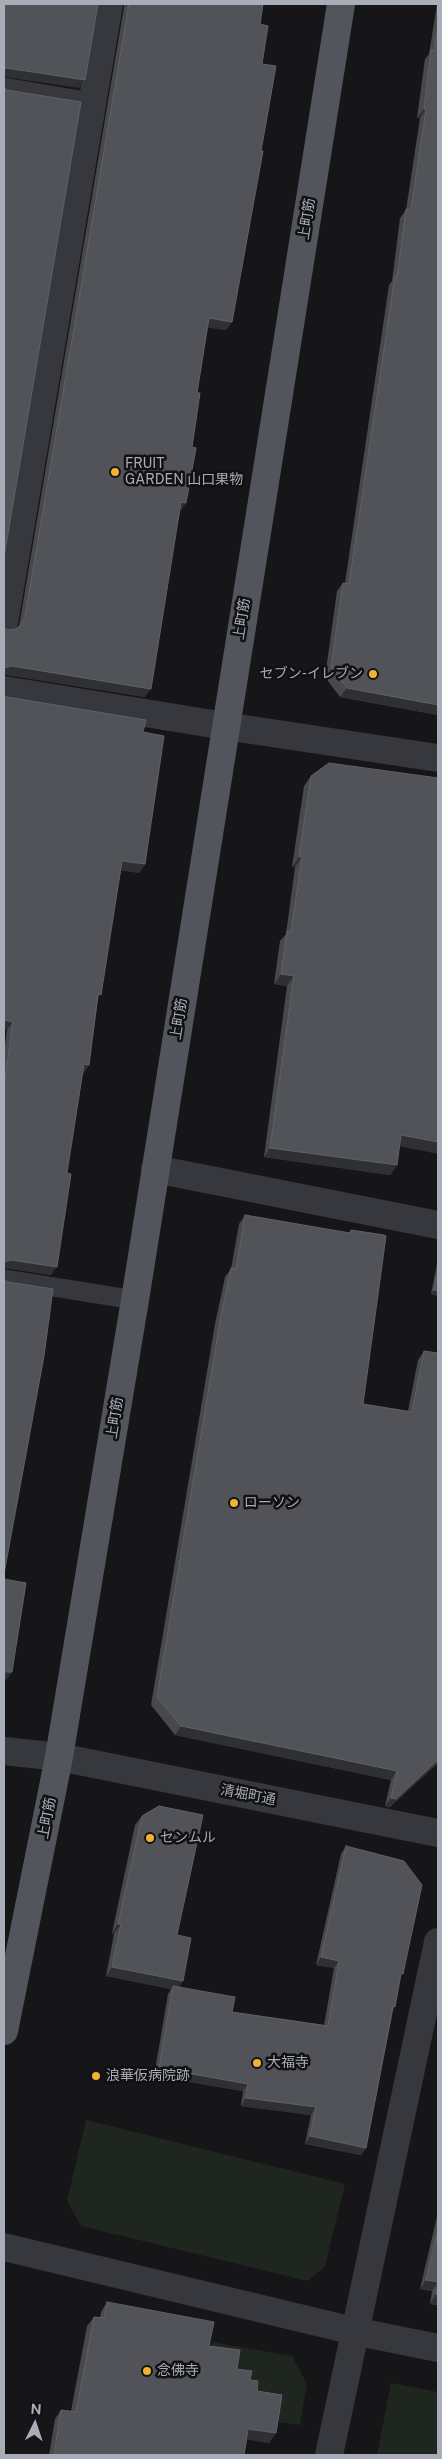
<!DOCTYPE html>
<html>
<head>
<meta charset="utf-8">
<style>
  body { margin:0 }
  #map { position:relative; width:442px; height:2459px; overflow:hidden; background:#161618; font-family:"Public Sans",sans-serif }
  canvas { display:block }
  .frame { position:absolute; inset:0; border:5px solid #a8adb8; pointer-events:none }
  .north { position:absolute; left:10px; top:2399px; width:50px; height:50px; -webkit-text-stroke:4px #111113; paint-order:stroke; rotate:4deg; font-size:14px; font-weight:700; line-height:20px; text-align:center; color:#a8adb8 }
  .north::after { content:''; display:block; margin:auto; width:18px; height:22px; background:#a8adb8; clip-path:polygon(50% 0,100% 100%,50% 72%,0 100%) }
</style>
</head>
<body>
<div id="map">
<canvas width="442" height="2459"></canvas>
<div class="frame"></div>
<div class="north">N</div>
</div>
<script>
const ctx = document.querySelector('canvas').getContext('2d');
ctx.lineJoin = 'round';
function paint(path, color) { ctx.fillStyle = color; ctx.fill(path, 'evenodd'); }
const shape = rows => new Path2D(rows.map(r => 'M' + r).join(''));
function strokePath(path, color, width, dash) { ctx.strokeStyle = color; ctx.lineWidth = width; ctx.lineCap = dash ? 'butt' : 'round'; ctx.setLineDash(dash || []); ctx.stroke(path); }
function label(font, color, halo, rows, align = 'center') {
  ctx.font = font + ' "Public Sans","Noto Sans JP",sans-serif'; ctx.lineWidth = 5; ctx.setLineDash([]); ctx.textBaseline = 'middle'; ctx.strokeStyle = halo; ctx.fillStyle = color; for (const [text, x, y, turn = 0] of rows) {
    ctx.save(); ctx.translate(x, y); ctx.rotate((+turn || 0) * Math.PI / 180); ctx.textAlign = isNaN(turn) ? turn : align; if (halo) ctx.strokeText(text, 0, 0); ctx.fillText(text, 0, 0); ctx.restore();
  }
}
paint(shape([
  [86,2120,345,2184,325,2266,308,2281,81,2226,67,2201],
  [212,2342,292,2356,307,2384,300,2425,276,2422,211,2351],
  [391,2383,438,2392,438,2455,377,2455]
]), '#1e261f');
strokePath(shape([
  [4,87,92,102],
  [4,1279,135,1300]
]), '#37383d', 19);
strokePath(shape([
  [4,623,109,4],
  [4,690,225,726],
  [155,1169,438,1225],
  [329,2455,438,1942]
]), '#37383d', 28);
strokePath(shape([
  [225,726,438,758],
  [4,1751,59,1757,438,1833],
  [4,2247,354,2331,438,2348]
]), '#37383d', 28);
strokePath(shape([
  [4,2031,59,1757,135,1300,341,4]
]), '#53555c', 28);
paint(shape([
  [124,4,263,4,260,24,262,64,261,151,232,322,226,330,207,327,197,393,181,511,180,511,145,697,7,675,8,630,16,629,19,626,124,7],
  [437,4,438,4,438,715,340,697,325,677,337,591,343,583,345,583,389,285,392,281,400,218,406,210,420,118,417,118,425,59,429,54],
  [7,697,143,732,145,864,139,873,121,870,98,1000,89,1065,83,1074,82,1073,51,1275,5,1268,4,1268,4,1053,7,1030],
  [311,776,399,1146,397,1165,390,1175,264,1157,287,986,274,984,280,941,286,934,295,867,292,867,304,786],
  [245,1215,349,1233,351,1230,363,1404,408,1411,418,1360,424,1351,438,1353,438,1763,390,1807,385,1806,391,1780,175,1735,151,1705,215,1324,225,1277,231,1269,239,1224],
  [438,1258,438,1296,431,1294],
  [142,1816,177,1935,183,1981,179,1987,232,2012,324,2025,334,1968,316,1965,341,1854,346,1846,400,1978,393,2011,366,2148,361,2155,305,2144,311,2115,241,2106,243,2091,154,2076,168,1994,171,1989,106,1976,114,1934,112,1933,135,1825],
  [438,2212,438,2305,430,2304,432,2291,420,2289],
  [107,2302,209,2346,237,2369,250,2380,257,2391,276,2433,269,2443,247,2439,244,2455,49,2455,55,2419,61,2410,71,2411,87,2326,94,2317,100,2317,101,2312]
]), '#47494d');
paint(shape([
  [6,68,85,80,79,88,4,77,4,70],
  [424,109,426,110,420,118,417,118],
  [209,318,232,322,226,330,203,327],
  [181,502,186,503,181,511,176,511],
  [12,666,151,689,145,697,7,675,4,675,4,668],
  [347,688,438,705,438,715,340,697],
  [299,857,302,857,295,867,292,867],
  [122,861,145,864,139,873,116,869],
  [281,974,294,976,287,986,274,984],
  [4,1020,13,1022,7,1030,4,1029],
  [84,1064,89,1065,83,1074,78,1073],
  [401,1135,438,1142,438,1154,394,1145],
  [270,1148,397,1165,390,1175,264,1157],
  [11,1260,57,1267,51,1275,5,1268,4,1268,4,1262],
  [434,1290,438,1291,438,1296,431,1294],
  [4,1672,12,1672,6,1680,4,1680],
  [181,1726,397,1771,391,1780,175,1735],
  [438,1760,437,1764,390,1807,385,1806,391,1798],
  [118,1924,121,1924,114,1934,112,1933],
  [321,1957,339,1961,334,1968,316,1965],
  [112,1967,183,1981,177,1990,173,1986,171,1989,106,1976],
  [159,2068,248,2084,243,2091,154,2076],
  [246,2098,316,2107,311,2115,241,2106],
  [310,2136,366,2148,361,2155,305,2144],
  [426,2280,438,2282,432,2291,420,2289],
  [436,2294,438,2295,438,2305,430,2304],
  [248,2429,276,2433,269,2443,242,2439]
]), '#2f3033');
const building = shape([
  [4,4,98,4,85,80,6,68,4,70,4,4],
  [129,4,263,4,260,24,268,26,262,64,276,66,261,151,263,151,232,322,209,318,197,393,200,393,192,447,196,448,186,503,181,502,151,689,12,666,4,668,4,628,8,630,16,629,21,625,25,617,129,4],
  [438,25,438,705,347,688,331,668,343,583,349,584,395,276,397,277,406,209,411,210,426,110,424,109,431,50,434,51,438,25],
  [4,87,7,90,81,102,4,557,4,87],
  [4,696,7,697,146,720,143,732,164,736,145,864,122,861,101,995,98,994,89,1065,84,1064,67,1173,71,1174,57,1267,11,1260,4,1262,4,1087,13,1022,4,1020,4,696],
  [329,763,438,778,438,1142,401,1135,397,1165,270,1148,294,976,281,974,287,931,291,932,302,857,299,857,311,776,329,763],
  [245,1215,350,1233,351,1230,384,1235,386,1236,363,1404,412,1412,424,1351,438,1353,438,1760,396,1799,391,1798,397,1771,181,1726,157,1697,221,1316,231,1268,236,1269,245,1215],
  [438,1269,438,1291,434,1290,438,1269],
  [4,1280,8,1282,53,1289,44,1356,4,1574,4,1280],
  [4,1579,26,1583,12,1672,4,1672,4,1579],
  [159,1806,203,1815,177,1935,191,1938,183,1981,112,1967,121,1924,118,1924,142,1816,159,1806],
  [346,1846,404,1861,422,1885,403,1974,401,1974,395,2007,393,2006,366,2148,310,2136,316,2107,246,2098,248,2084,159,2068,173,1986,235,1997,232,2012,328,2026,339,1961,321,1957,346,1846],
  [438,2229,438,2282,426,2280,438,2229],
  [438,2285,438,2295,436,2294,438,2285],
  [107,2302,214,2322,209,2346,240,2350,237,2369,252,2371,250,2380,258,2381,257,2391,282,2395,276,2433,248,2429,244,2455,54,2455,61,2410,76,2412,94,2317,104,2318,107,2302]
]);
paint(building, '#525359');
strokePath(building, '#5f6168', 1);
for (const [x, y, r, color] of [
  [115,472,5,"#f2b134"],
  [373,674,5,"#f2b134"],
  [234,1503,5,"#f2b134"],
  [150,1838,5,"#f2b134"],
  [257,2063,5,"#f2b134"],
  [96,2076,5,"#f2b134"],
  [147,2371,5,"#f2b134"]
]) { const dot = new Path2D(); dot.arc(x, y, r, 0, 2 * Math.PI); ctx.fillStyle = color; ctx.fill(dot); strokePath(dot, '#111113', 2); }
label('14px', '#a8adb8', '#111113', [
  ["上町筋",307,219,-81],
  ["上町筋",242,619,-81],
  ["上町筋",179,1019,-81],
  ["上町筋",115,1418,-81],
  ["清堀町通",248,1795,11],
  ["上町筋",47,1818,-79]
]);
label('14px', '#a8adb8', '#111113', [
  ["FRUIT",125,464],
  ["GARDEN 山口果物",125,480],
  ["セブン-イレブン",363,674,"right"],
  ["ローソン",244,1503],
  ["センムル",160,1838],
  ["大福寺",267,2063],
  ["浪華仮病院跡",106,2076],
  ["念佛寺",157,2371]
], 'left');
</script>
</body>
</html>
